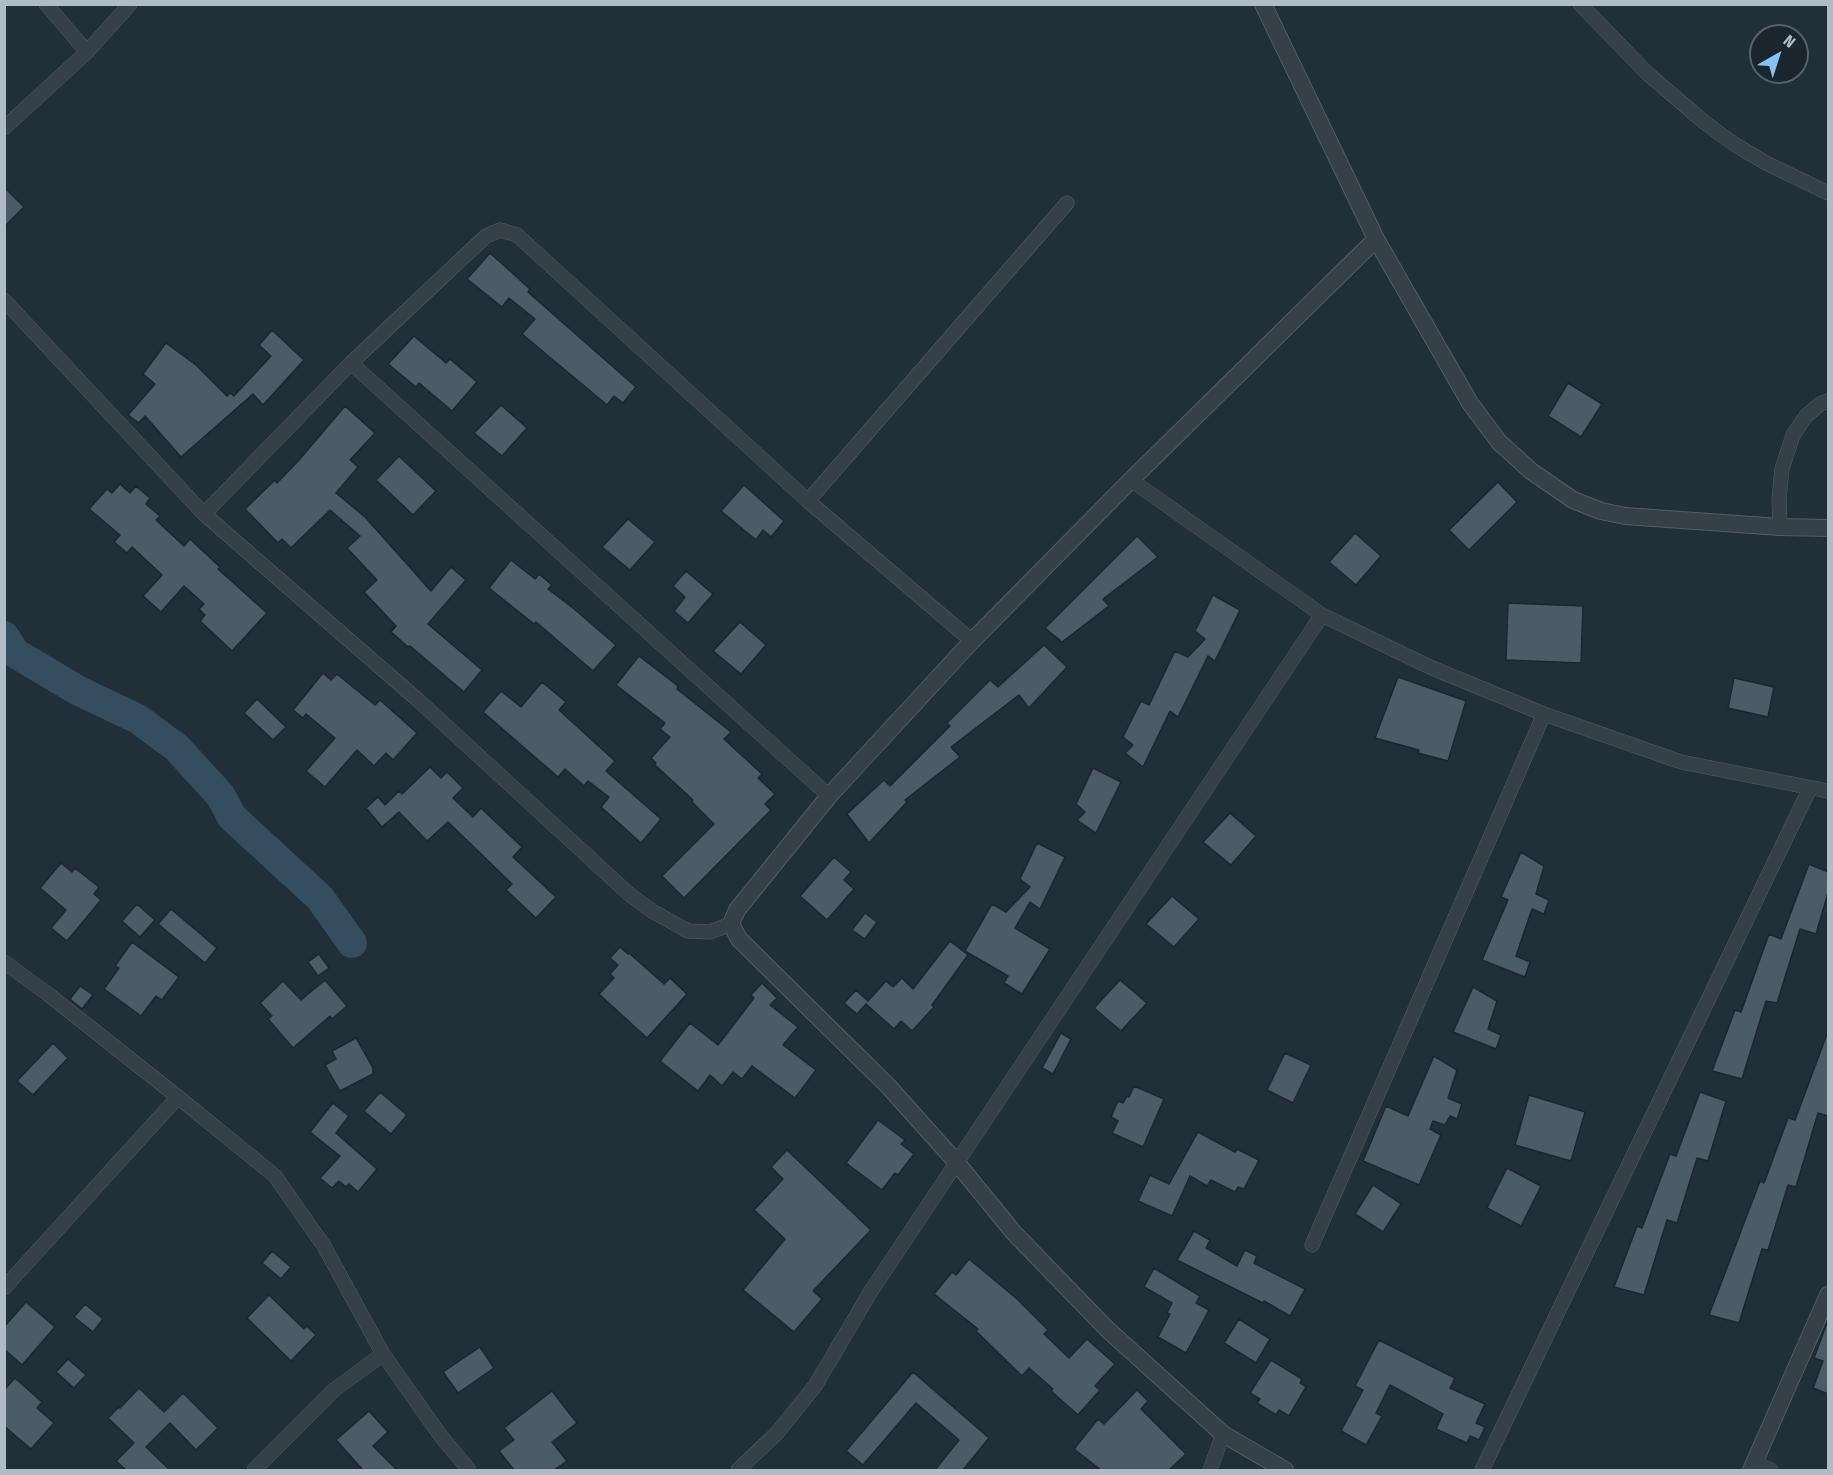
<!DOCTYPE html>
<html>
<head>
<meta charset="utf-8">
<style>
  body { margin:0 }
  #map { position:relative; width:1833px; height:1475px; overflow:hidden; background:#212f38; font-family:"Fira Sans Condensed",sans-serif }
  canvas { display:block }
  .frame { position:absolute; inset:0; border:6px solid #afbbc5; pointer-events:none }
  .north { position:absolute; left:1749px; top:24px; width:60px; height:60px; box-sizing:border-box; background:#1a252d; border:2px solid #56616a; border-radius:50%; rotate:39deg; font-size:16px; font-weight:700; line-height:24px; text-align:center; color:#afbbc5 }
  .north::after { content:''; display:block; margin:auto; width:21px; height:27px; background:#84c4f5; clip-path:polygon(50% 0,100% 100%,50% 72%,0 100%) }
</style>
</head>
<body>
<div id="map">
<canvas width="1833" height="1475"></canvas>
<div class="frame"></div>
<div class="north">N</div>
</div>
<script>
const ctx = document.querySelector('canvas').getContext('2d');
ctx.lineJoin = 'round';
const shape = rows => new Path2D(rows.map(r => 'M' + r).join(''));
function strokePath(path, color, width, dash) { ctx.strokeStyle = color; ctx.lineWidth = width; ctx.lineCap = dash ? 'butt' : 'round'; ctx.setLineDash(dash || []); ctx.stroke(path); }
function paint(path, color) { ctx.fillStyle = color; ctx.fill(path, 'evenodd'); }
strokePath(shape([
  [4,636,15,653,79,691,138,719,177,748,220,795,232,817,320,898,352,943]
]), '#354e5f', 30);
const building = shape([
  [4,187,24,207,4,227,4,187],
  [490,253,530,289,528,292,636,387,623,403,614,396,607,405,522,334,535,319,509,298,502,307,467,279,490,253],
  [272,330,304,360,263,405,253,394,181,457,145,416,139,423,128,415,155,384,143,374,166,343,196,365,227,396,230,393,234,396,271,356,259,345,272,330],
  [414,336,446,363,450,359,477,382,452,411,419,383,416,387,388,364,414,336],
  [1568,383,1602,404,1581,437,1548,416,1568,383],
  [501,405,527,428,502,456,474,433,501,405],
  [345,406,375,433,350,460,358,467,336,493,365,517,431,591,451,567,466,580,428,624,482,670,464,692,410,646,408,647,391,632,396,626,364,592,377,580,347,548,360,536,330,510,291,548,282,539,278,543,245,509,275,480,277,483,299,460,345,406],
  [399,456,436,491,413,515,376,480,399,456],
  [1498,482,1517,502,1469,550,1449,530,1498,482],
  [120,484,130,493,136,486,150,498,146,504,160,516,156,520,184,546,190,539,220,567,218,569,267,613,232,651,200,621,205,615,199,609,204,604,184,586,161,612,143,596,162,575,132,547,127,553,114,542,120,535,89,509,107,489,112,493,120,484],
  [744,485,784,521,771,537,763,530,756,540,721,511,744,485],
  [628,519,655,542,630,570,602,547,628,519],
  [1355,533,1381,556,1356,585,1329,562,1355,533],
  [1137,536,1158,557,1103,599,1109,606,1062,642,1045,628,1137,536],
  [511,560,535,579,539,574,552,585,548,589,573,608,616,645,593,671,536,622,534,624,489,588,511,560],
  [686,571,713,594,688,623,674,611,685,597,673,586,686,571],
  [1213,595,1240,610,1215,661,1208,656,1178,717,1170,711,1143,767,1125,753,1133,745,1123,737,1141,701,1149,705,1175,651,1188,657,1205,639,1195,631,1213,595],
  [1508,603,1583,606,1581,663,1506,660,1508,603],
  [740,622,766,645,741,674,713,651,740,622],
  [1044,645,1067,667,1029,708,1019,695,951,747,960,757,905,800,907,802,869,843,847,814,884,780,890,786,950,726,947,723,990,680,998,687,1044,645],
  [639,656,678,686,677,689,731,732,724,739,762,774,758,778,775,794,765,804,771,810,684,898,662,876,714,824,692,802,693,800,655,765,656,763,651,758,670,737,660,729,665,723,616,685,639,656],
  [323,673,331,680,337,674,375,705,380,700,417,733,393,760,386,753,374,766,357,750,325,787,306,771,335,738,306,714,303,718,293,710,323,673],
  [1398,677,1466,701,1448,761,1418,753,1419,750,1375,738,1398,677],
  [1734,678,1774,687,1768,717,1728,708,1734,678],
  [542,682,566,702,559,710,615,761,606,771,661,819,641,843,601,807,609,797,588,781,584,786,565,769,558,777,483,712,501,691,521,707,542,682],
  [257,699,286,727,273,740,244,713,257,699],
  [430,767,441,778,447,772,463,788,453,798,473,817,481,808,522,847,513,857,556,897,536,918,506,890,512,884,448,822,427,841,399,812,382,827,366,808,378,797,385,805,399,791,402,794,430,767],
  [1093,768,1121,782,1096,833,1077,820,1085,812,1076,804,1093,768],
  [1230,813,1256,836,1231,865,1203,842,1230,813],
  [1037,843,1065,857,1040,909,1030,902,1015,928,1050,949,1022,994,1004,983,1008,976,965,951,992,904,1006,912,1030,887,1020,879,1037,843],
  [1521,852,1544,866,1536,894,1549,900,1544,914,1532,909,1516,956,1530,962,1525,977,1482,960,1508,900,1501,897,1521,852],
  [834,857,851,872,844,880,854,889,827,920,800,896,834,857],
  [61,863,72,872,75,868,99,887,94,894,101,900,67,941,51,928,66,910,40,888,61,863],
  [1809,864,1828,872,1828,893,1816,934,1800,929,1777,1003,1766,1001,1742,1079,1712,1071,1735,1010,1741,1012,1769,934,1781,939,1809,864],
  [1172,896,1199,919,1174,947,1146,924,1172,896],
  [137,904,155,920,140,937,122,921,137,904],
  [171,909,217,948,205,963,158,924,171,909],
  [865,913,877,922,865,939,852,930,865,913],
  [950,941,968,955,932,1005,934,1007,912,1031,901,1021,894,1029,866,1004,857,1014,844,1003,856,990,868,1001,886,981,893,987,902,978,913,989,950,941],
  [132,942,179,977,162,1000,156,996,141,1016,104,989,119,968,115,966,132,942],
  [620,947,628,954,629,953,664,984,670,978,687,994,647,1038,599,994,614,978,610,974,618,965,610,958,620,947],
  [319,954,329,968,318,976,308,962,319,954],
  [325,980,347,1006,332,1019,330,1016,293,1048,268,1019,272,1016,260,1003,283,981,301,1000,325,980],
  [1120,980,1147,1003,1121,1031,1094,1008,1120,980],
  [762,983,777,998,770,1005,798,1027,783,1045,816,1070,795,1098,752,1066,742,1079,733,1072,722,1086,710,1075,698,1091,660,1061,690,1023,718,1045,754,998,751,995,762,983],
  [80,986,93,995,82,1009,70,999,80,986],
  [1473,987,1497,1001,1488,1029,1501,1035,1496,1049,1453,1032,1473,987],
  [1061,1033,1071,1039,1053,1074,1042,1068,1061,1033],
  [1827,1034,1828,1034,1828,1116,1818,1113,1796,1187,1788,1185,1768,1250,1762,1249,1739,1323,1709,1315,1760,1181,1764,1183,1788,1118,1795,1120,1827,1034],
  [356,1038,373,1068,373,1074,340,1091,325,1065,336,1059,332,1051,356,1038],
  [53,1043,68,1058,33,1095,17,1081,53,1043],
  [1285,1053,1311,1065,1293,1103,1267,1090,1285,1053],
  [1434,1056,1457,1070,1448,1098,1462,1104,1457,1119,1450,1116,1445,1125,1433,1121,1430,1129,1441,1135,1419,1185,1363,1161,1386,1106,1408,1116,1434,1056],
  [1134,1086,1164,1099,1143,1147,1112,1133,1118,1121,1111,1117,1118,1101,1123,1103,1127,1096,1129,1097,1134,1086],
  [380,1092,407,1115,391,1134,364,1111,380,1092],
  [1700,1092,1726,1101,1708,1161,1697,1158,1677,1223,1667,1220,1644,1295,1614,1287,1637,1226,1642,1228,1670,1154,1676,1156,1700,1092],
  [1529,1095,1585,1112,1571,1161,1515,1145,1529,1095],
  [333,1103,349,1116,336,1133,377,1169,358,1192,349,1184,346,1187,339,1181,332,1188,320,1178,340,1156,310,1132,333,1103],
  [878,1120,905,1140,901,1144,914,1154,898,1175,895,1173,882,1190,846,1163,878,1120],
  [1198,1132,1235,1152,1237,1149,1259,1160,1244,1189,1238,1187,1235,1192,1211,1180,1207,1186,1190,1176,1172,1216,1138,1201,1150,1175,1169,1184,1198,1132],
  [787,1150,871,1230,813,1291,822,1299,794,1332,743,1290,785,1239,754,1210,783,1179,771,1167,787,1150],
  [1507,1168,1541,1186,1521,1226,1487,1208,1507,1168],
  [1373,1185,1401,1204,1383,1232,1355,1214,1373,1185],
  [1194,1231,1210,1240,1206,1248,1237,1266,1245,1250,1257,1256,1254,1263,1305,1289,1290,1316,1264,1301,1263,1303,1177,1260,1194,1231],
  [272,1251,291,1267,281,1279,262,1263,272,1251],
  [969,1259,1016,1298,1048,1330,1044,1334,1069,1358,1087,1339,1115,1364,1095,1386,1100,1390,1078,1415,1051,1391,1053,1389,1029,1368,1022,1376,976,1331,978,1329,934,1294,952,1272,956,1275,969,1259],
  [1154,1268,1200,1296,1196,1303,1209,1310,1186,1353,1158,1337,1170,1314,1167,1313,1172,1303,1144,1287,1154,1268],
  [269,1295,304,1329,307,1326,316,1335,291,1361,247,1318,269,1295],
  [26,1302,55,1327,22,1365,4,1349,4,1327,26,1302],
  [85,1304,103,1319,93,1332,74,1317,85,1304],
  [1239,1319,1270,1339,1256,1363,1224,1343,1239,1319],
  [1827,1323,1828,1323,1828,1394,1813,1388,1823,1361,1814,1358,1827,1323],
  [1379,1340,1455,1378,1450,1388,1485,1404,1476,1423,1485,1427,1479,1440,1470,1436,1467,1443,1436,1429,1443,1414,1390,1385,1376,1413,1382,1416,1366,1445,1341,1431,1363,1390,1355,1386,1379,1340],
  [480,1347,494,1368,458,1393,443,1372,480,1347],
  [68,1359,86,1375,74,1388,56,1372,68,1359],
  [1271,1360,1302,1379,1300,1383,1306,1387,1289,1416,1279,1410,1276,1415,1257,1403,1260,1399,1250,1393,1271,1360],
  [913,1372,989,1438,963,1470,935,1470,959,1440,916,1403,863,1465,846,1451,913,1372],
  [15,1378,42,1402,37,1408,54,1423,31,1449,4,1426,4,1390,15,1378],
  [139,1388,164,1412,183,1393,218,1428,196,1450,170,1423,146,1447,170,1470,126,1470,116,1461,134,1443,108,1418,119,1407,120,1408,139,1388],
  [1137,1390,1148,1401,1141,1409,1186,1454,1169,1470,1101,1470,1074,1449,1098,1419,1104,1424,1137,1390],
  [552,1391,577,1423,552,1442,567,1461,554,1470,514,1470,499,1451,514,1440,504,1428,552,1391],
  [369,1411,388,1432,373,1446,397,1470,363,1470,336,1440,369,1411]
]);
paint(building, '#4c5c67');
strokePath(building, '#1c272f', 1.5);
const minor = shape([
  [46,4,87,52],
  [1580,4,1648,74,1704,122,1734,144,1766,163,1828,193],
  [4,128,87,52,130,4],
  [4,300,204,514,419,701,629,894,652,911,688,931,710,932,731,924],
  [351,363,829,796],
  [1131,480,1322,615,1432,668,1544,714,1681,762,1828,791],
  [808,501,1067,203],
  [204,514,351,363,486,236,500,230,517,235,808,501,972,641],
  [1780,527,1779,499,1782,469,1793,435,1806,416,1820,404,1828,401],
  [4,962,49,995,178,1097,275,1176,324,1246,383,1354,440,1435,469,1470],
  [1312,1245,1544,714],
  [4,1288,178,1097],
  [1755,1463,1771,1470],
  [254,1470,334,1390,383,1354],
  [738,1470,777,1433,815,1386,871,1291,1322,615],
  [1210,1470,1223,1434],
  [1482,1470,1810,788]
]);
const tertiary = shape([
  [1263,4,1376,239,1470,403,1499,442,1531,471,1573,500,1601,511,1625,516,1780,527,1828,528],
  [1285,1470,1223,1434,1107,1329,1014,1233,957,1163,889,1087,739,939,731,924,737,910,829,796,972,641,1131,480,1376,239],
  [1751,1470,1828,1295]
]);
strokePath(minor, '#525e66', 15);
strokePath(tertiary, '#525e66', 18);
strokePath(minor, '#354048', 14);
strokePath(tertiary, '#354048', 16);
</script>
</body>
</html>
